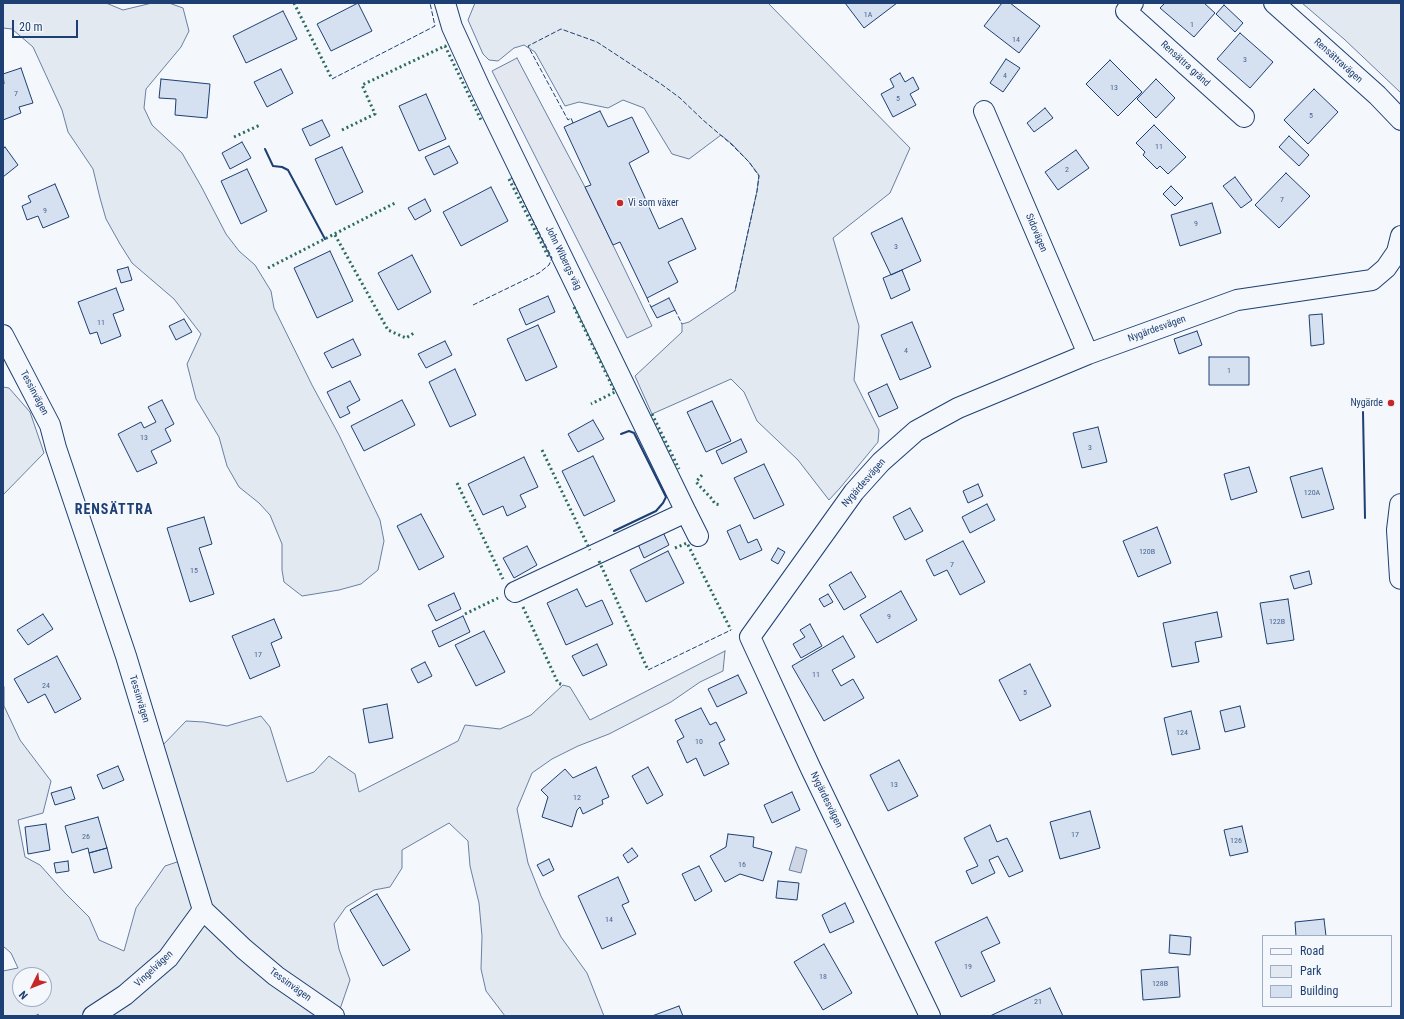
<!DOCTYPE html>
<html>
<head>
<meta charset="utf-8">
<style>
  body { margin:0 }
  #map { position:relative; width:1404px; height:1019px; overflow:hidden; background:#f4f7fb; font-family:"Roboto Condensed",sans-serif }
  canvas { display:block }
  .frame { position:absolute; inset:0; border:4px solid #1d3f73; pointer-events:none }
  .legend { position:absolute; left:1262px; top:935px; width:130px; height:72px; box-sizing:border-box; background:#f4f7fb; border:1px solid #9eadc5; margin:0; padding:5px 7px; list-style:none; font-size:12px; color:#1d3f73 }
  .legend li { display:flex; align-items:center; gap:8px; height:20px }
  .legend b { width:20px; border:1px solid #9eadc5 }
  .north { position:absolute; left:12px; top:967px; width:40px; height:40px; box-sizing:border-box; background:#f4f7fb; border:1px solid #9eadc5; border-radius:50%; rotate:227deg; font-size:11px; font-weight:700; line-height:16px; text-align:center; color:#1d3f73 }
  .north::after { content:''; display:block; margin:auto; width:14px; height:18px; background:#c62828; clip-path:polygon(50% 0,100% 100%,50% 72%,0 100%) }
  .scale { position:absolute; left:12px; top:20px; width:66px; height:18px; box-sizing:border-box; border:2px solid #1d3f73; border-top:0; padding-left:5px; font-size:12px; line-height:14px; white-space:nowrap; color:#1d3f73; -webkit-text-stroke:3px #f4f7fb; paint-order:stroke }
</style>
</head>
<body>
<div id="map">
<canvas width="1404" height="1019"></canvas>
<div class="frame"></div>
<ul class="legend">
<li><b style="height:5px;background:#f4f7fb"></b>Road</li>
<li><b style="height:11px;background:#e3e9f0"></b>Park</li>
<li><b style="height:11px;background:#d5e0f0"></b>Building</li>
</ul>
<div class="north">N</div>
<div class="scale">20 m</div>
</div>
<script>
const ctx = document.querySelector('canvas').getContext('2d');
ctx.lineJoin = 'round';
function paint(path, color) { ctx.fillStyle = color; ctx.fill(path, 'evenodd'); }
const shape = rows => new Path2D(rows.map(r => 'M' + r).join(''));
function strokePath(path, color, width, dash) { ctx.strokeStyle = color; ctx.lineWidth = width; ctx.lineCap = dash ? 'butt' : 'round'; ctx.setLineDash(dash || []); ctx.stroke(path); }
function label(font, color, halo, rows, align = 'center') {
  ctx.font = font + ' "Roboto Condensed",sans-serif'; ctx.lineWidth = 3; ctx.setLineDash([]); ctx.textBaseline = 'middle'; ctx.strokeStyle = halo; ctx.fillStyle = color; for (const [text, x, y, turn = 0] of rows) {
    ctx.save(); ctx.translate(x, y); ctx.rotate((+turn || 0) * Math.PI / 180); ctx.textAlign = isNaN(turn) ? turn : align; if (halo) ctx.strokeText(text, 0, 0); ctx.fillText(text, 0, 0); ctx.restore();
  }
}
const green = shape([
  [3,3,106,3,123,10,152,3,169,3,183,8,189,31,181,47,146,89,144,108,152,125,182,153,201,186,226,234,239,251,255,265,271,291,274,308,312,385,339,435,380,520,384,541,378,570,361,584,339,590,302,596,284,582,282,570,282,544,270,515,259,503,239,487,227,466,219,437,196,399,187,364,201,334,174,299,132,263,120,244,106,219,100,198,93,169,68,132,62,110,33,47,12,29,3,28,3,3],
  [475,3,768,3,910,148,890,193,833,238,859,326,854,380,879,430,878,442,840,488,829,500,798,460,757,421,744,392,731,379,652,414,635,376,682,332,682,324,689,322,735,291,757,191,759,175,749,162,732,144,721,135,689,159,672,154,644,108,623,100,608,108,579,102,565,106,535,52,524,45,514,48,498,61,489,60,483,54,468,20,475,3],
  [1302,3,1401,3,1401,93,1344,39,1302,3],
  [3,387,9,388,30,412,44,453,3,495,3,387],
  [725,651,723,671,700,682,671,702,609,734,578,746,552,759,532,773,517,809,528,863,541,896,561,937,587,973,604,1016,505,1016,486,991,481,969,482,936,479,903,470,866,468,841,449,823,402,850,402,868,390,887,374,890,346,907,334,924,339,949,350,980,339,1012,277,971,213,911,161,747,186,721,204,722,227,726,261,716,270,727,287,782,314,772,329,756,355,774,359,792,458,741,465,725,500,729,531,715,563,685,570,687,590,720,725,651],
  [3,684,4,687,4,706,20,740,51,781,43,813,18,820,25,857,40,865,65,893,89,917,99,940,124,951,136,908,165,866,183,860,198,909,163,955,121,990,82,1016,40,1016,38,1014,35,1016,3,1016,3,971,18,968,11,953,3,946,3,684],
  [20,975,44,975,44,999,20,999,20,975],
  [204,917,323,1016,106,1016,204,917]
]);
paint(green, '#e3e9f0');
strokePath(green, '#687fa3', 1);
const parking = shape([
  [517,58,585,187,652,326,627,338,492,71,517,58]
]);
paint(parking, '#e3e8f0');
strokePath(parking, '#687fa3', 1);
const water = shape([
  [796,847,807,850,801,873,789,870,796,847]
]);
paint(water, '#cfd7e4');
strokePath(water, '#687fa3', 1);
const building = shape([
  [358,3,372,31,331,51,317,24,358,3],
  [845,3,897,3,864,28,845,3],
  [1002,3,1010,3,1040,26,1019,53,984,26,1002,3],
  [1165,3,1204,3,1215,13,1194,37,1160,8,1165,3],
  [1224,5,1243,23,1235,32,1216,14,1224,5],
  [283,11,297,39,246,63,233,36,283,11],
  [1240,33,1273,62,1250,88,1217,59,1240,33],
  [1006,59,1020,68,1003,92,990,83,1006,59],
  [1110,60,1142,92,1118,116,1086,84,1110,60],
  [21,68,33,103,19,107,21,113,3,120,3,85,4,84,3,74,21,68],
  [281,69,293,93,267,107,254,82,281,69],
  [900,73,905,82,913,77,919,89,910,94,916,105,893,117,881,94,894,87,890,79,900,73],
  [161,79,210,84,207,118,175,115,176,99,159,98,161,79],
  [1156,79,1175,98,1156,118,1137,99,1156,79],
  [1314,89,1338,112,1308,144,1284,120,1314,89],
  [426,94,446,139,419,151,399,106,426,94],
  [1045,108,1053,118,1034,132,1027,123,1045,108],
  [600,111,608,127,632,117,649,152,629,163,659,229,682,218,696,249,668,262,678,282,647,298,620,242,613,245,585,187,591,185,564,127,600,111],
  [322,120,330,136,310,146,302,129,322,120],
  [1154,125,1186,157,1168,174,1160,166,1157,169,1143,155,1145,152,1136,143,1154,125],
  [1289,136,1309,155,1299,166,1279,147,1289,136],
  [242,142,251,158,230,169,222,153,242,142],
  [449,146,458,163,434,175,425,157,449,146],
  [5,147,18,165,3,177,3,149,5,147],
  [342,147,363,192,336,205,315,159,342,147],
  [1076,150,1089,168,1058,190,1045,172,1076,150],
  [247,169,267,211,241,224,221,181,247,169],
  [1286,173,1310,196,1279,228,1255,205,1286,173],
  [1235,177,1252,200,1241,208,1223,186,1235,177],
  [55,184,69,217,43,228,38,216,27,220,22,206,31,202,28,196,55,184],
  [1171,186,1183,198,1175,206,1163,194,1171,186],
  [491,187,508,221,461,246,443,212,491,187],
  [425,199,431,211,415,220,408,208,425,199],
  [1212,203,1221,233,1180,246,1171,215,1212,203],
  [902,218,921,261,891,275,871,233,902,218],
  [330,251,353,301,317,318,294,268,330,251],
  [412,255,431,292,398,310,378,273,412,255],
  [128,267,132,280,121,283,117,270,128,267],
  [902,270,910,290,891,299,883,278,902,270],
  [116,288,124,310,113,314,121,336,101,344,97,332,90,334,78,302,116,288],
  [548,296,555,312,526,325,519,309,548,296],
  [669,298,675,310,657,318,651,307,669,298],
  [1322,314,1324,344,1311,346,1309,315,1322,314],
  [184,319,192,332,176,340,169,326,184,319],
  [912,322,931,367,900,380,881,335,912,322],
  [538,325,557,367,526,381,507,339,538,325],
  [1197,331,1202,345,1179,354,1174,339,1197,331],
  [353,339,361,355,332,368,324,353,353,339],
  [445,341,452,355,426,368,418,354,445,341],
  [1209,357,1249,357,1249,385,1209,385,1209,357],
  [455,369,476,415,450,427,429,382,455,369],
  [350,381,360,400,347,407,350,413,340,418,327,392,350,381],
  [887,384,898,408,879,417,868,393,887,384],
  [162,400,174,424,165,429,171,441,151,451,157,463,137,472,118,434,141,422,144,428,156,422,148,407,162,400],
  [402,400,415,425,364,451,351,426,402,400],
  [712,401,731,441,706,452,687,412,712,401],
  [593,420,604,439,578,452,568,434,593,420],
  [1098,427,1107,462,1082,468,1073,433,1098,427],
  [741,439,747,452,722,464,716,451,741,439],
  [593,456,615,501,584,516,562,471,593,456],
  [524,457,538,487,520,495,526,507,507,516,503,506,483,515,468,484,524,457],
  [764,464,784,505,754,519,734,478,764,464],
  [1249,467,1257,492,1231,500,1224,474,1249,467],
  [1322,468,1334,509,1302,518,1290,477,1322,468],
  [978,484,983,496,968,503,963,491,978,484],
  [987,504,995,520,970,533,962,517,987,504],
  [910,508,923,531,905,540,893,517,910,508],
  [421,514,444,557,419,570,397,526,421,514],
  [204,517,212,544,199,548,214,594,190,602,167,528,204,517],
  [740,525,748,543,757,539,762,550,740,560,727,531,740,525],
  [1157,527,1171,563,1138,577,1123,541,1157,527],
  [662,530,669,545,644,558,637,542,662,530],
  [963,541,985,582,960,595,947,570,934,576,926,560,963,541],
  [527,546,537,565,514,578,503,558,527,546],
  [778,548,785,552,778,564,771,560,778,548],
  [668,551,684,583,646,602,630,570,668,551],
  [1309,571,1312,584,1294,589,1290,576,1309,571],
  [851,572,866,597,844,610,829,585,851,572],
  [577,589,586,607,602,600,613,624,566,645,547,603,577,589],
  [901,591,917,620,877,643,860,615,901,591],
  [454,593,461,609,436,621,428,605,454,593],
  [828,594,833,602,824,607,819,599,828,594],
  [1288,599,1294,640,1267,644,1260,603,1288,599],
  [1217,612,1222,637,1195,642,1199,662,1172,667,1163,623,1217,612],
  [43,614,53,629,28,645,17,630,43,614],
  [463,616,470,632,439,647,432,631,463,616],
  [274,619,282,638,271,643,280,666,250,679,232,636,274,619],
  [810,624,822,646,801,658,793,644,805,637,800,630,810,624],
  [484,631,505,672,476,686,455,645,484,631],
  [843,636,855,657,832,670,841,686,853,679,864,698,824,721,792,666,843,636],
  [597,644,607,665,583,676,572,656,597,644],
  [57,656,81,699,55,713,45,694,28,703,14,679,57,656],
  [425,662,432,676,418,683,411,669,425,662],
  [1030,664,1051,706,1020,721,999,680,1030,664],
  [738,675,747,693,717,707,708,689,738,675],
  [387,704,393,738,369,743,363,709,387,704],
  [1240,706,1245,727,1225,732,1220,711,1240,706],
  [701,708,710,725,716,722,725,740,719,743,729,764,704,776,696,758,687,763,677,741,684,737,675,720,701,708],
  [1191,711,1200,749,1172,755,1164,718,1191,711],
  [899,760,918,796,888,811,870,775,899,760],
  [118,766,124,780,103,789,97,775,118,766],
  [596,767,609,797,602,800,603,804,583,814,580,807,577,810,572,827,542,817,548,797,541,790,565,769,573,778,596,767],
  [648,767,663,795,647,804,632,776,648,767],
  [71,787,75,799,55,805,51,793,71,787],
  [792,792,800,810,772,823,764,805,792,792],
  [1090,811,1100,848,1060,859,1050,822,1090,811],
  [98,817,107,848,89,853,88,848,72,853,65,826,98,817],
  [46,824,50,850,28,854,25,827,46,824],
  [990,825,997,842,1007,838,1023,871,1009,877,998,856,989,860,995,873,972,884,966,871,978,866,964,838,990,825],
  [1242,826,1248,852,1230,856,1224,830,1242,826],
  [728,834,754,837,753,847,772,852,763,881,740,874,725,882,710,856,726,847,728,834],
  [107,848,112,868,94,873,89,853,107,848],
  [632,848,638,856,628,863,623,855,632,848],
  [549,859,554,870,543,876,537,865,549,859],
  [68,861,69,871,56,873,54,863,68,861],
  [699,866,712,891,695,901,682,874,699,866],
  [618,877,629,902,622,905,636,934,602,949,578,896,618,877],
  [778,881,799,883,797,900,776,898,778,881],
  [377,894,410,950,383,966,350,910,377,894],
  [845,903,854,922,830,933,822,915,845,903],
  [987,917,1000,943,981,952,995,981,961,997,935,942,987,917],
  [1324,919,1326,936,1296,936,1295,922,1324,919],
  [1170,935,1191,937,1190,955,1169,953,1170,935],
  [824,944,852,993,823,1010,794,962,824,944],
  [1178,967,1180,997,1143,1000,1141,970,1178,967],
  [1050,988,1063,1016,990,1016,1050,988],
  [679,1006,683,1016,652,1016,679,1006]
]);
paint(building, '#d5e0f0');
strokePath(building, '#1d3f73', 1);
const minor = shape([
  [445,3,452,27,480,88,686,512,515,592],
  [1133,3,1126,11,1244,117],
  [1274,3,1377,95,1401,120],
  [984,111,1088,354],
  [3,335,50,425,56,448,126,656,203,910,244,949,276,976,334,1016],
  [686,512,698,536],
  [93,1016,125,995,168,958,203,910],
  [930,1016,811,769,750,637,854,492,881,462,916,431,958,408,1088,354,1237,300,1372,280,1386,268,1397,252,1401,236]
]);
const tertiary = shape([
  [1401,505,1398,530,1401,578]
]);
strokePath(minor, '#1d3f73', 22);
strokePath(tertiary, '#1d3f73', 24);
strokePath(minor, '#f4f7fb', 20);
strokePath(tertiary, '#f4f7fb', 22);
strokePath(shape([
  [294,3,332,79],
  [342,130,375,114,362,85,445,46,482,122],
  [234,137,260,125],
  [509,179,549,258],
  [335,235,388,330,406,338,414,333],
  [268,268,397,202],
  [574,307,615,392,591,404],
  [652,414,679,469],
  [542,450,590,550],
  [702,475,696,482,712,499,715,504,721,505],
  [457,483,503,579],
  [675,548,687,543,731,630],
  [599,561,648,670],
  [523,607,558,683,563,685],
  [465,614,498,598]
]), '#2c6c60', 3, [2, 3]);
strokePath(shape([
  [332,79,435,26,430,3],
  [573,123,571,118,568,120,528,46,561,29,597,42,661,84,680,98,703,120,731,144,749,162,759,176,757,191,735,291],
  [647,298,651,307],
  [473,305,539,273,549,265,552,258,511,177],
  [675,310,682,324],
  [648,670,731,630]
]), '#1d3f73', 1, [5, 2]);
strokePath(shape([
  [265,149,273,166,282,167,288,170,325,239],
  [1363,412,1365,518],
  [614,531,656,511,663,503,666,497,634,433,629,431,621,434]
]), '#1d3f73', 2);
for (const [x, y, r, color] of [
  [620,203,4,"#c62828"],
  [1391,403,4,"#c62828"]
]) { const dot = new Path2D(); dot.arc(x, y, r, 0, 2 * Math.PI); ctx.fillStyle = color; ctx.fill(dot); strokePath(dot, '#f4f7fb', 1.5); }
label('8px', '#4b6792', null, [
  ["1A",868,15],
  ["1",1192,25],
  ["14",1016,40],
  ["3",1245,60],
  ["4",1005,76],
  ["13",1114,88],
  ["7",16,94],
  ["5",898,99],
  ["5",1311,116],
  ["11",1159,147],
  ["2",1067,170],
  ["7",1282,200],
  ["9",45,211],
  ["9",1196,224],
  ["3",896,247],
  ["11",101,323],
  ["4",906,351],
  ["1",1229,371],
  ["13",144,438],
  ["3",1090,448],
  ["120A",1312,493],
  ["120B",1147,552],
  ["7",952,565],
  ["15",194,571],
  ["9",889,617],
  ["122B",1277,622],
  ["17",258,655],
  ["11",816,675],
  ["24",46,686],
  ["5",1025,693],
  ["124",1182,733],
  ["10",699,742],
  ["13",894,785],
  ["12",577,798],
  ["17",1075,835],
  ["26",86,837],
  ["126",1236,841],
  ["16",742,865],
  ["14",609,920],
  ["19",968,967],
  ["18",823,977],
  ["128B",1160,984],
  ["21",1038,1002]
]);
label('10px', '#1d3f73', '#f4f7fb', [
  ["Rensättravägen",1338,61,42],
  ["Rensättra gränd",1185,64,42],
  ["Sidovägen",1036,233,67],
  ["John Wibergs väg",563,258,64],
  ["Nygärdesvägen",1157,329,-20],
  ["Tessinvägen",34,393,62],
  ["Nygärdesvägen",864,483,-49],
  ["Tessinvägen",139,699,73],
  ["Nygärdesvägen",826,800,64],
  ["Vingelvägen",154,969,-43],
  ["Tessinvägen",290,985,36]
]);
label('10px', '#1d3f73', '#f4f7fb', [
  ["Vi som växer",628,203],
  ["Nygärde",1383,403,"right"]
], 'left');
ctx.letterSpacing = '1px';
label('bold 14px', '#1d3f73', '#f4f7fb', [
  ["RENSÄTTRA",114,510]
]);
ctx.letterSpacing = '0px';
</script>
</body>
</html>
